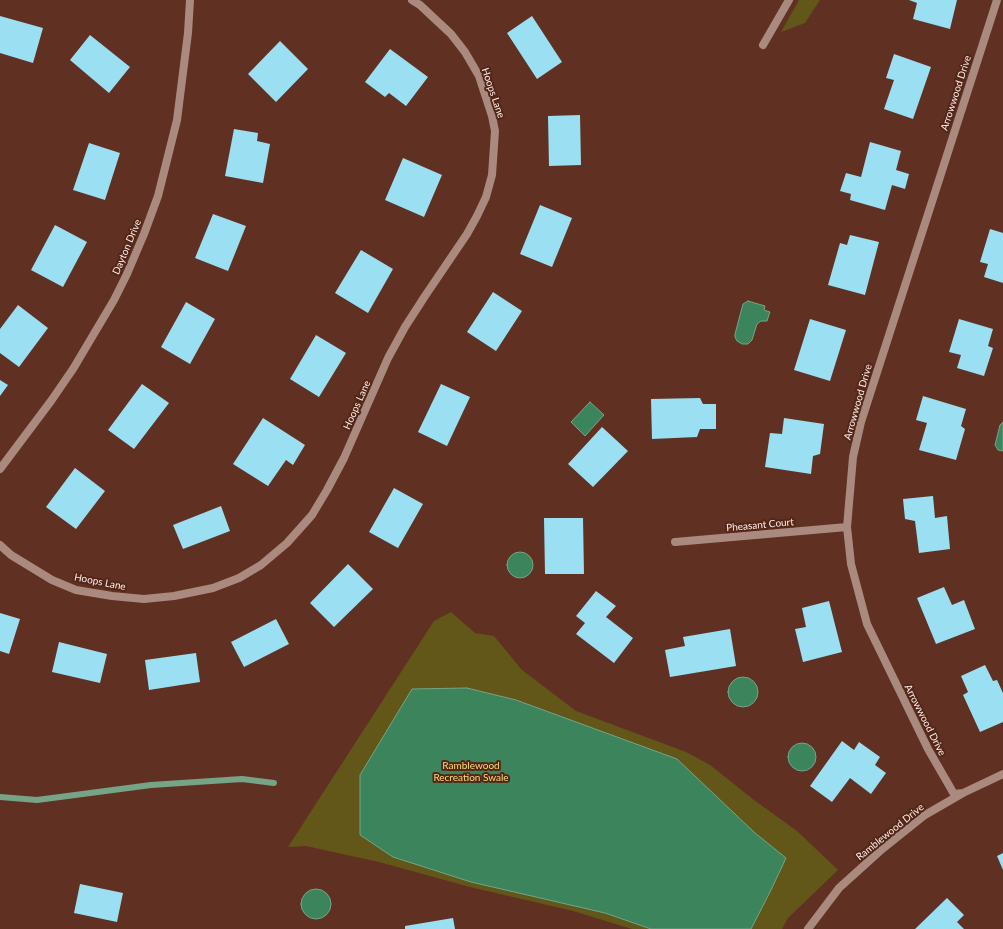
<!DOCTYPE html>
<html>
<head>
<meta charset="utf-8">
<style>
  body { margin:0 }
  canvas { display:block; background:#603022 }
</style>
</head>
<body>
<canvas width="1003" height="929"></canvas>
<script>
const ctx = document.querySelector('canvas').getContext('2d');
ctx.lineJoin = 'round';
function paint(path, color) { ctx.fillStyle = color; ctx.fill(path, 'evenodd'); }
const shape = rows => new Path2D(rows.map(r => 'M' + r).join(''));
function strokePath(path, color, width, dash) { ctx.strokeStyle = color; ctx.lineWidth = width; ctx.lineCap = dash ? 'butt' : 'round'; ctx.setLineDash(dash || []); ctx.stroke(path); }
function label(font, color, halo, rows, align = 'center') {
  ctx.font = font + ' Lato,sans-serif'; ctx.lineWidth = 4; ctx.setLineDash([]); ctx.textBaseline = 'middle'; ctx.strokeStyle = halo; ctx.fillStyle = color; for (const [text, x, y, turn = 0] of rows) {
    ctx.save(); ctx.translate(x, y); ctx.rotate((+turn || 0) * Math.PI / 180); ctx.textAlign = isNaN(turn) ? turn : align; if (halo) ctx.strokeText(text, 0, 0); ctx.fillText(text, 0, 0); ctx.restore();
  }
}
paint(shape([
  [799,0,820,0,805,23,781,32],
  [451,612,475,633,494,636,522,670,576,711,686,752,710,765,754,800,797,831,838,870,788,918,782,929,632,929,573,911,470,887,379,862,306,846,288,847,434,621]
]), '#635619');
const water = shape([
  [748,301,765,306,764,310,770,312,767,321,761,321,757,324,752,340,748,344,742,344,737,341,735,337,735,334,743,304,748,301],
  [590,402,604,415,585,436,571,422,590,402],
  [1003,422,1003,451,998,450,995,445,1000,425,1003,422],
  '507 565a13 13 0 1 1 26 0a13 13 0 1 1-26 0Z',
  '728 692a15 15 0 1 1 30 0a15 15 0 1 1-30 0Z',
  [467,688,516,700,677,759,755,833,786,858,771,890,751,929,651,929,605,913,471,882,393,857,360,835,360,775,412,689,467,688],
  '788 757a14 14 0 1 1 28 0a14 14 0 1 1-28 0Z',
  '301 904a15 15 0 1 1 30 0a15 15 0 1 1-30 0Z'
]);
paint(water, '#3b845c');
strokePath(water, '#75a487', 1);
strokePath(shape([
  [0,797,37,800,151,785,242,779,274,783]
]), '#75a487', 6);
paint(shape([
  [909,0,957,0,950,29,913,19,917,3],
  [0,16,43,28,33,63,0,53],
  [532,16,562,62,537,79,507,33],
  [90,35,130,67,109,93,70,60],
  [280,41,308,69,276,102,248,74],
  [390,49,428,77,406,106,389,93,385,97,365,82],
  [894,54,931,67,913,119,884,109,894,80,886,78],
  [580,115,581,165,549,166,548,116],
  [234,129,258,133,257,141,270,144,263,183,225,176],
  [870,142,901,151,896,170,909,174,905,189,892,185,885,210,850,200,851,194,840,191,846,173,861,177],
  [89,143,120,153,105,200,73,190],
  [403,158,442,175,424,217,385,200],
  [540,205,572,218,552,267,520,254],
  [213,214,246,226,228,271,195,258],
  [55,225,87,242,63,287,31,270],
  [990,229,1003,233,1003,283,984,277,988,264,980,262],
  [850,235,879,242,865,295,828,285,840,243,847,245],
  [361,250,393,269,368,313,335,293],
  [493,292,522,311,496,351,467,332],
  [186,302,215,319,190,364,161,347],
  [18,305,48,328,19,367,0,353,0,329],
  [810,319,846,330,830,381,794,370],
  [959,319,993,329,988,346,993,348,984,376,957,368,961,355,949,352],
  [316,335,346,353,319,397,290,379],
  [0,380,8,385,0,396],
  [142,384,169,403,134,449,108,430],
  [441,384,470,397,447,446,418,432],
  [923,396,966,409,961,426,965,429,956,460,919,450,927,423,916,420],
  [700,398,703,404,716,404,716,429,700,429,697,437,652,439,651,399],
  [263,418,305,445,293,465,286,460,268,486,233,464],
  [784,418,824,424,820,454,813,456,811,474,765,467,770,433,782,434],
  [602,427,628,451,593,487,568,464],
  [75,468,105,491,76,529,46,507],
  [394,488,423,504,398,548,369,532],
  [933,496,935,518,947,516,950,549,919,553,915,521,905,519,903,499],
  [221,506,230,531,183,549,173,525],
  [544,518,583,518,584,574,545,574],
  [348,564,373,589,334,627,310,603],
  [944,587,952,605,964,600,975,629,936,644,917,598],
  [596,591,616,606,606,617,633,638,614,663,576,634,585,623,576,616],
  [829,601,842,652,803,662,795,629,806,627,802,608],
  [0,613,20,619,9,654,0,651],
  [276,619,289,644,244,667,231,642],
  [730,629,736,666,670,677,665,650,685,646,683,637],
  [59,642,107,654,100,683,52,672],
  [196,653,200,682,149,690,145,660],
  [985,665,993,681,997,680,1003,693,1003,722,980,732,963,695,968,692,961,676],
  [842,741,854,750,859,742,880,757,875,765,886,773,871,794,850,778,832,802,810,786],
  [1003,853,1003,870,997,856],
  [80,884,123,893,117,922,74,913],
  [947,898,964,915,957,922,964,929,915,929],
  [453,918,455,929,405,929,405,926]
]), '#9adff2');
strokePath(shape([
  [763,45,789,0],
  [0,469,51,401,73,369,114,300,127,274,144,234,158,196,177,120,188,33,190,0],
  [675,542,847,527],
  [0,545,11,555,52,580,76,590,112,596,144,599,174,596,213,588,239,578,261,565,287,543,312,515,327,490,344,458,388,358,405,327,425,296,467,234,477,216,486,197,492,175,495,131,492,116,479,76,465,52,451,34,420,5,412,0],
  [963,793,954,794,928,749,867,624,851,564,847,527,853,457,861,422,997,0],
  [808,929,839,888,880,851,925,815,963,793,1003,774]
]), '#aa897f', 8);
label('10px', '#fcefeb', '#542618', [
  ["Hoops Lane",493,93,71],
  ["Arrowwood Drive",956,93,-72],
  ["Dayton Drive",127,247,-67],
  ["Arrowwood Drive",858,402,-74],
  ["Hoops Lane",357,405,-66],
  ["Pheasant Court",760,525,-5],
  ["Hoops Lane",100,582,11],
  ["Arrowwood Drive",925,720,63],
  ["Ramblewood Drive",890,832,-39]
]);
label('10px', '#f5de75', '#542618', [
  ["Ramblewood",471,766],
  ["Recreation Swale",471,778]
]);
</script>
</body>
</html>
